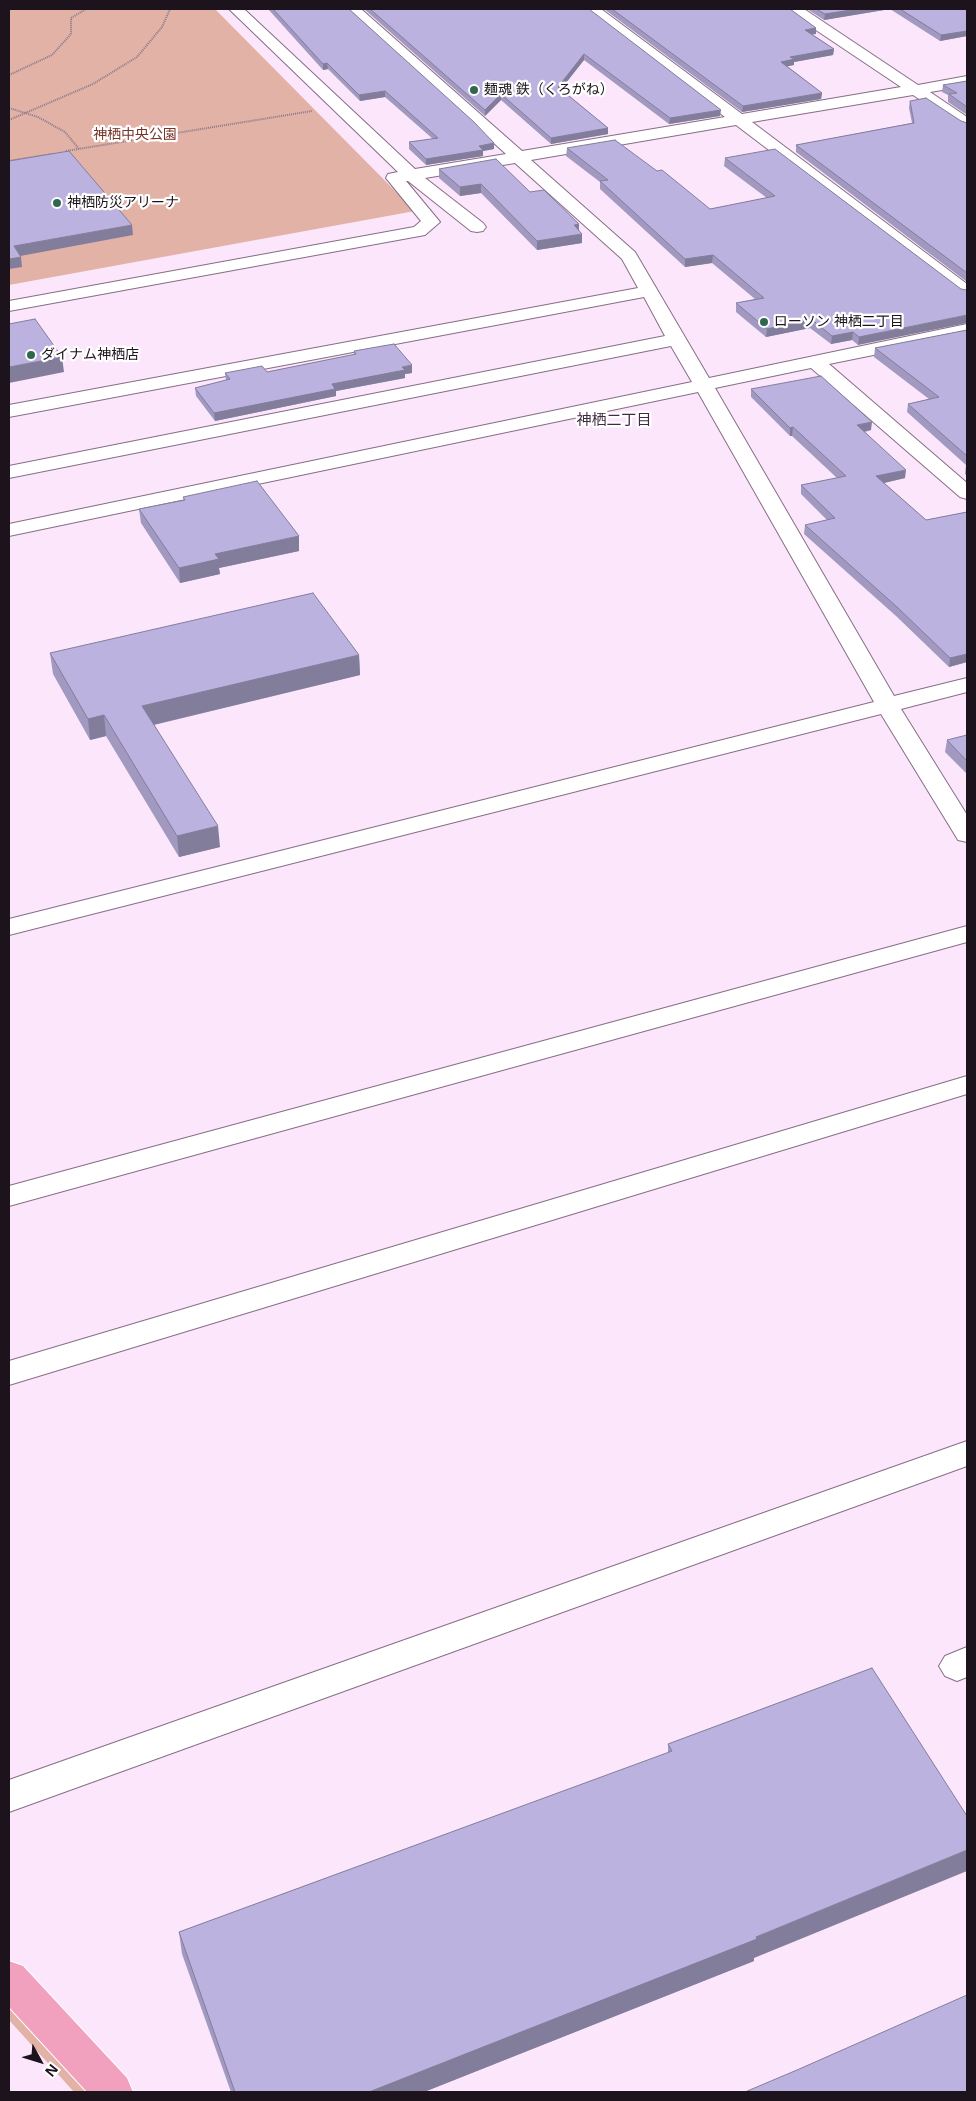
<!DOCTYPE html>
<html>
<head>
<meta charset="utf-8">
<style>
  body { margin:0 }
  #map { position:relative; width:976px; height:2101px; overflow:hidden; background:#fce6fb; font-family:"Open Sans",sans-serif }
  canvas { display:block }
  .frame { position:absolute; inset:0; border:10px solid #1d131c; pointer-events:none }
  .north { position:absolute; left:15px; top:2036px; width:50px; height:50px; -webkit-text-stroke:4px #fff; paint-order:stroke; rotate:129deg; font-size:14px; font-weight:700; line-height:20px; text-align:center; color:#1d131c }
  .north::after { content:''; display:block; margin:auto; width:18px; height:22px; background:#1d131c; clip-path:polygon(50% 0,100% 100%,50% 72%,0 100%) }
</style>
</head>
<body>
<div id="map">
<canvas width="976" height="2101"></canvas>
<div class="frame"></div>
<div class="north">N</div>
</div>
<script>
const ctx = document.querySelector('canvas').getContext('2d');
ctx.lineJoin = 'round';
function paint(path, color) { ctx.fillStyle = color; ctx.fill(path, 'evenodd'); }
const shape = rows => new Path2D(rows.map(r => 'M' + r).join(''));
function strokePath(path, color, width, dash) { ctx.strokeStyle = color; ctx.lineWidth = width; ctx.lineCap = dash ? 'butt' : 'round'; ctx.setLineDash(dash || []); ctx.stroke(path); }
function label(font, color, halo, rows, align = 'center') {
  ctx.font = font + ' "Open Sans","Noto Sans JP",sans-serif'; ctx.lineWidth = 4.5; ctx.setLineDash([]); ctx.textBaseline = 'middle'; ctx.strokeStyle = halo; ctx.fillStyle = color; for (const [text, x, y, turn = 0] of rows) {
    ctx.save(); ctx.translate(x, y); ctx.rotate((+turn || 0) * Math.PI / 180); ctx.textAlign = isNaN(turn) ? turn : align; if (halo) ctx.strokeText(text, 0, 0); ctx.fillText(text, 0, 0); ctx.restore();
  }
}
paint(shape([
  [9,9,215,9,415,211,9,285],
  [9,1977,115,2092,74,2092,9,2020]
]), '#e2b2a7');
const minor = shape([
  [229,9,244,9,415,169,506,154,346,9,361,9,522,151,725,117,585,9,601,9,742,114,901,87,789,12,787,9,804,9,918,85,967,76,967,86,930,92,967,117,967,129,961,127,913,95,752,122,967,284,967,297,961,296,736,125,531,160,635,252,709,378,967,324,967,336,829,364,967,483,967,499,960,497,811,368,715,388,894,696,967,678,967,692,901,709,967,815,967,842,958,840,955,835,881,714,9,935,9,919,874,702,698,392,9,536,9,524,692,382,671,346,9,478,9,466,665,336,644,297,9,417,9,405,638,288,622,259,515,163,425,178,483,223,486,227,483,231,477,232,471,231,408,181,406,181,440,222,425,235,9,311,9,301,414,227,421,221,386,178,388,174,398,172,229,9],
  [967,926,967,942,9,1206,9,1186,967,926],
  [967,1076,967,1094,9,1385,9,1361,967,1076],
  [967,1441,967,1466,9,1812,9,1780,967,1441],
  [967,1647,967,1677,957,1681,945,1676,939,1666,945,1656,967,1647]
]);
const major = shape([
  [9,1961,23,1966,127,2078,133,2092,87,2092,9,2007,9,1961]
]);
strokePath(minor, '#876e86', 2);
strokePath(major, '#fff', 2);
strokePath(shape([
  [9,75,52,55,71,34,71,18,86,9],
  [9,108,38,117,65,132,79,149],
  [9,120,93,84,137,57,162,27,170,9],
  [66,151,312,111],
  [9,161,53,154]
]), '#8a7a89', 2, [1, 1]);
paint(minor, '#fff');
paint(major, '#f1a0be');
paint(shape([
  [268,9,349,9,494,143,494,149,483,151,483,156,426,165,409,149,409,142,433,139,385,97,360,101,328,69,323,70],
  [364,9,589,9,720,116,669,124,584,60,561,89,608,128,608,134,551,144,501,100,485,116],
  [604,9,790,9,816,28,816,34,812,34,834,49,833,55,794,62,794,65,787,66,822,93,821,99,742,112],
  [807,9,890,9,824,20],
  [890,9,966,9,967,10,967,36,940,41],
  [967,81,967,115,948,102,948,95,942,92,943,85],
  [910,101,961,121,967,123,967,282,796,152,796,145,912,123,909,108],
  [567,148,710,209,767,198,724,166,725,158,961,289,858,345,852,340,831,344,810,328,766,337,736,312,736,303,755,299,712,263,685,267,600,189,600,182,566,156],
  [439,169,530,192,582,243,537,250,481,193,460,196,439,178],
  [967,330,967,476,965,474,966,465,907,412,908,404,929,399,874,357,875,348],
  [354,351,412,373,405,374,405,378,336,391,336,396,215,421,196,396,195,388,226,381,225,373,267,372,354,355],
  [751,389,871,430,865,432,905,478,884,483,926,520,967,512,967,662,949,667,896,616,804,534,805,525,827,520,801,494,801,485,837,478,792,436,790,436,751,397],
  [183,497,299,551,219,568,220,574,180,583,141,523,139,509,184,500],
  [50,653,359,655,360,675,154,725,220,847,179,857,106,736,90,740,53,674],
  [967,735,967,774,945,752,947,740],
  [872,1668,754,1958,754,1961,424,2092,231,2092,182,1954,179,1932,668,1753,668,1744]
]), '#a199c0');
paint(shape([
  [857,9,890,9,824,20,825,14],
  [816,28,816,34,804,36,805,30],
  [967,31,967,36,940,41,941,35],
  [834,49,833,55,794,62,794,65,780,68,781,62,790,57],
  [584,54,584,60,558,93,558,87],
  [327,63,328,69,323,70,323,64],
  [385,91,385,97,360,101,359,95],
  [822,93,821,99,742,112,743,106],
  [501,94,501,100,485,116,485,110],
  [721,110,720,116,669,124,670,118],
  [608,128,608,134,551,144,551,138],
  [494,143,494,149,483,151,483,156,426,165,426,159,479,146],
  [481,184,481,193,460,196,460,187],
  [579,224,579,234,574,225],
  [132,225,133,235,15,257,14,246],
  [582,234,582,243,537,250,537,241],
  [713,255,712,263,685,267,685,259],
  [21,257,22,267,9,269,9,259],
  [967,315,967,323,858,345,859,337],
  [811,319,810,328,766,337,767,329],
  [853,332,852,340,831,344,832,336],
  [62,357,64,372,9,383,9,367],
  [412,365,412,373,405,374,405,378,336,391,336,396,215,421,214,413],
  [872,422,871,430,856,433,857,425],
  [793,427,792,436,790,436,790,428],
  [906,470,905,478,875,485,876,476],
  [299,536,299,551,219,568,220,574,180,583,179,568,215,554],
  [967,654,967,662,949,667,950,658],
  [359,655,360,675,144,727,142,706],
  [104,715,106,736,90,740,88,719],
  [218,826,220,847,179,857,177,836],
  [967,1850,967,1871,754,1958,754,1961,424,2092,369,2092,756,1937]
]), '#837d9c');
const building = shape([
  [273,9,349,9,474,122,494,143,479,146,483,150,426,159,409,142,438,138,385,91,359,95,327,63,323,64,273,9],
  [370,9,589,9,721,110,670,118,584,54,558,87,608,128,551,138,501,94,485,110,370,9],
  [612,9,790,9,816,28,805,30,834,49,790,57,795,59,781,62,822,93,743,106,612,9],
  [816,9,857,9,825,14,816,9],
  [900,9,966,9,967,10,967,31,941,35,900,9],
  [967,81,967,107,949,94,957,93,943,85,967,81],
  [926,98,961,121,967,123,967,273,796,145,914,123,910,101,926,98],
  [615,140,657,171,662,170,710,209,775,196,725,158,775,149,961,289,967,290,967,315,859,337,853,332,832,336,811,319,767,329,736,303,764,298,713,255,685,259,600,181,608,180,567,148,615,140],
  [69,151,132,225,14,246,21,257,9,259,9,161,69,151],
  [496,159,530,192,544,190,579,224,574,225,582,234,537,241,481,184,460,187,439,169,496,159],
  [35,319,62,357,9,367,9,324,35,319],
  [967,330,967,456,908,404,939,397,875,348,967,330],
  [394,344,412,365,402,367,405,370,332,384,335,389,214,413,195,388,230,379,225,373,262,366,267,372,356,354,354,351,394,344],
  [821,376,872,422,857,425,906,470,876,476,926,520,967,512,967,654,950,658,897,607,805,525,835,518,801,485,846,476,793,427,790,428,751,389,821,376],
  [257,481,299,536,215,554,219,559,179,568,139,509,185,500,183,497,257,481],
  [313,593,359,655,142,706,218,826,177,836,104,715,88,719,50,653,313,593],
  [967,735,967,761,947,740,967,735],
  [872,1668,967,1816,967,1850,756,1937,757,1939,369,2092,235,2092,179,1932,672,1751,668,1744,872,1668],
  [967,1995,967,2092,745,2092,797,2070,967,1995]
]);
paint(building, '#bbb2df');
strokePath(building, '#837d9c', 1);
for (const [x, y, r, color] of [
  [474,90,5,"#2f674f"],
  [57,203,5,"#2f674f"],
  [764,322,5,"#2f674f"],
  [31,355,5,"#2f674f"]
]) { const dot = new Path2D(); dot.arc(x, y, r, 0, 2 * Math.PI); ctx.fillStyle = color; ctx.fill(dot); strokePath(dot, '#fff', 2); }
label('14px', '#1d131c', '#fff', [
  ["麺魂 鉄（くろがね）",484,90],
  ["神栖防災アリーナ",67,203],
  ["ローソン 神栖二丁目",774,322],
  ["ダイナム神栖店",41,355]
], 'left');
label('14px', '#763528', '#fff', [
  ["神栖中央公園",135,135]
]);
label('15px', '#402b40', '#fff', [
  ["神栖二丁目",614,421]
]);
</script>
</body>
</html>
